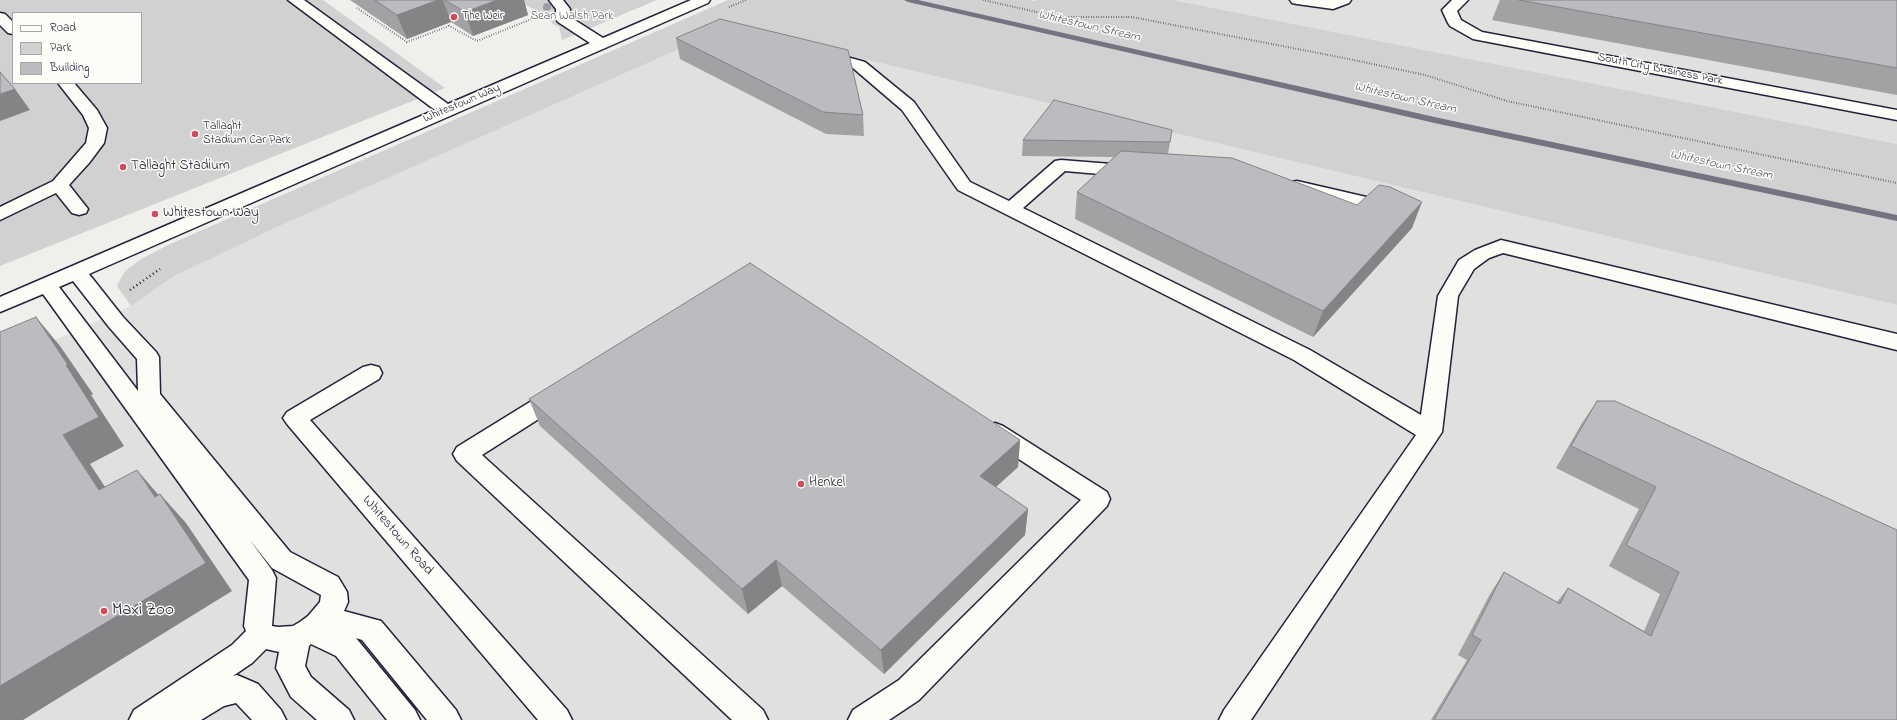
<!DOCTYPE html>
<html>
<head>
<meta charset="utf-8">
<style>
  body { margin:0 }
  #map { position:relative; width:1897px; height:720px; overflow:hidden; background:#f0efec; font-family:"Indie Flower",sans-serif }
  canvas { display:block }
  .legend { position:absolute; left:12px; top:12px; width:130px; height:72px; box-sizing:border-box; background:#fdfcf7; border:1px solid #a5a5ac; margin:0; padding:5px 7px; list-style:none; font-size:12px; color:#22223b }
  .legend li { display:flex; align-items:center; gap:8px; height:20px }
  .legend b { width:20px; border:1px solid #a5a5ac }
</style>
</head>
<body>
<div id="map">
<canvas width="1897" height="720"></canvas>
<ul class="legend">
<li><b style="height:5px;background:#fdfcf7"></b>Road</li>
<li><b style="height:11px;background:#d2d1d1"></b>Park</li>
<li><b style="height:11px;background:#bcbcc0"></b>Building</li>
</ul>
</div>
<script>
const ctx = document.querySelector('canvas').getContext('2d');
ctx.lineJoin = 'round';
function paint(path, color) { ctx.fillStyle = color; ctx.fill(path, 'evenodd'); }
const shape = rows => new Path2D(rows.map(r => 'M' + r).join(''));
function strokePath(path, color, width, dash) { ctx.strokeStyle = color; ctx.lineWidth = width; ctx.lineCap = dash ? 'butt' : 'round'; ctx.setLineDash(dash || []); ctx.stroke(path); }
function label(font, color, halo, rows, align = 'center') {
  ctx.font = font + ' "Indie Flower",sans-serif'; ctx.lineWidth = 3; ctx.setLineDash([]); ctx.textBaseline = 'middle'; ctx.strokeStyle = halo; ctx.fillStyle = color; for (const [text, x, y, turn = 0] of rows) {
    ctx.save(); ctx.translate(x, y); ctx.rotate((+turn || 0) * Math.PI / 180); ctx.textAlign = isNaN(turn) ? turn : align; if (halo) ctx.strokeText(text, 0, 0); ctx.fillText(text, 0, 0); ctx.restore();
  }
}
paint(shape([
  [1173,0,1897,0,1897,144],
  [729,27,1897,305,1897,720,0,720,0,365,131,306,176,274,275,228]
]), '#e0e0df');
paint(shape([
  [0,0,323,0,445,88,0,266],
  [13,13,141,13,141,83,13,83],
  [516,0,657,0,562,40,559,27,553,24,543,12,547,16],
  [728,0,1029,0,1036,1,1037,0,1173,0,1897,144,1897,305,729,27,275,228,174,276,131,306,117,286,123,274,129,268,143,258,168,245]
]), '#d2d1d1');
paint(shape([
  [904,0,918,0,1439,118,1897,215,1897,221,1439,124,908,2,904,0]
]), '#737381');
const minor = shape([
  [288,0,304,0,448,104,590,43,558,22,556,19,556,9,549,0,563,0,570,9,570,17,603,38,691,0,710,0,708,3,89,274,123,317,156,352,159,357,160,394,290,552,338,577,347,592,348,602,344,611,381,621,456,710,461,720,427,720,362,640,356,638,415,710,420,720,387,720,336,656,311,644,309,646,305,666,311,677,349,710,354,720,317,720,291,697,276,668,279,652,266,649,252,663,233,676,237,675,258,684,281,710,286,720,252,720,236,703,224,706,201,720,129,720,134,710,232,645,246,631,244,626,249,580,43,294,0,312,0,297,435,110,288,0],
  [73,281,109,327,137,359,138,391,59,287,73,281],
  [249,539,272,568,321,595,320,602,308,616,300,622,293,626,278,627,272,626,276,578,272,570,249,539],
  [1290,0,1351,0,1349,3,1333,9,1297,4,1292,3,1290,0],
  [1452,0,1468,0,1457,11,1461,20,1482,32,1897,110,1897,120,1473,39,1450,26,1448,23,1442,10,1452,0],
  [0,13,5,14,13,22,13,34,8,33,0,25,0,13],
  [822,50,865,62,914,102,970,182,1009,201,1055,161,1061,160,1137,166,1140,170,1137,174,1131,175,1111,175,1065,171,1023,208,1310,350,1421,415,1438,296,1459,260,1475,250,1501,240,1897,334,1897,350,1503,253,1489,258,1474,269,1458,296,1442,432,1438,438,1251,720,1219,720,1224,710,1416,435,1294,360,958,190,902,110,853,68,817,58,814,55,817,52,822,50],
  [58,83,74,83,97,110,107,128,104,143,89,163,69,185,88,209,86,213,79,215,72,213,56,193,0,220,0,207,53,181,86,143,89,128,83,115,58,83],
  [1297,181,1388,202,1390,206,1388,210,1381,212,1291,190,1288,186,1291,182,1297,181],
  [371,365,379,367,382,373,379,379,310,420,567,710,572,720,538,720,287,424,283,418,287,412,363,367,371,365],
  [559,387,567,389,570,395,567,401,482,455,763,710,768,720,732,720,457,461,453,454,457,447,551,389,559,387],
  [995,423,1003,426,1107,492,1110,499,1107,506,919,700,889,720,848,720,853,710,899,680,1081,500,987,438,983,432,987,426,995,423]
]);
strokePath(minor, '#22223b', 3);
strokePath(shape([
  [983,0,1059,17,1132,17,1339,57,1425,75,1507,101,1897,183],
  [729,7,746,0],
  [357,8,407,42,449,26,477,41,534,18]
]), '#22223b', 2, [0.5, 2]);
strokePath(shape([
  [130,290,160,269]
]), '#22223b', 2.5, [1, 3]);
paint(minor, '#fdfcf7');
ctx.fillStyle = '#9c9ba3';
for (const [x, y] of [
  [547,7]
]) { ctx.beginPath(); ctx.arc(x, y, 4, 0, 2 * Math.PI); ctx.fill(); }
paint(shape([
  [350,0,524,0,528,15,473,36,451,22,407,39],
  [1500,0,1897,0,1897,95,1492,20],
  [676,38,863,115,864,136,826,134,680,59],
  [1023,140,1170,142,1168,154,1412,228,1313,337,1075,219,1077,192,1114,157,1022,156],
  [529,399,1020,440,1018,467,996,487,1028,509,1025,535,884,674,782,586,748,614,540,426],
  [1597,401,1897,720,1431,720,1467,660,1458,655,1490,594,1504,572,1557,602,1568,588,1644,631,1660,594,1609,566,1639,509,1556,468,1582,423]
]), '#a2a2a5');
paint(shape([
  [438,0,443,0,451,22,407,39,397,15],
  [497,0,524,0,528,15,473,36,465,12],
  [15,89,30,110,0,121,0,94],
  [1422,202,1412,228,1313,337,1323,311],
  [36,317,60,346,93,394,91,395,124,446,90,464,126,519,99,490,63,435],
  [1020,440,1018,467,979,502,980,476],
  [137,470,162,499,155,497],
  [160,494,186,523,232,591,23,720,0,720,0,686],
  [1028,509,1025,535,884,674,881,650],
  [776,560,782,586,748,614,742,589]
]), '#848486');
const building = shape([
  [375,0,438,0,397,15,375,0],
  [445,0,497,0,465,12,445,0],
  [1519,0,1897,0,1897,68,1519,0],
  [720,19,848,50,863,115,823,112,676,38,720,19],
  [0,72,15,89,0,94,0,72],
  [1054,100,1172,130,1170,142,1023,140,1054,100],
  [1121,151,1232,158,1357,205,1379,185,1390,187,1422,202,1323,311,1077,192,1121,151],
  [750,263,1020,440,980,476,1028,509,881,650,776,560,742,589,529,399,750,263],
  [36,317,68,365,66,365,99,417,63,435,99,490,137,470,155,497,160,494,206,563,0,686,0,332,36,317],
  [1597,401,1615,401,1897,530,1897,720,1434,720,1481,640,1472,635,1504,572,1560,604,1568,588,1651,636,1679,572,1626,545,1656,487,1571,446,1597,401]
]);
paint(building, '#bcbcc0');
strokePath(building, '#848486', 1);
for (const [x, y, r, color] of [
  [454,17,4,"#d1495b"],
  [195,134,4,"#d1495b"],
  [123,167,4,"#d1495b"],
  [155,214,4,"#d1495b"],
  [801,484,4,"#d1495b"],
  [104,611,4,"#d1495b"]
]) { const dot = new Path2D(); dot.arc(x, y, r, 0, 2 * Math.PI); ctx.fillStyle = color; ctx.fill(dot); strokePath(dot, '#fdfcf7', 1.5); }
label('12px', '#22223b', '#fdfcf7', [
  ["The Weir",462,17],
  ["Tallaght",203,127],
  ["Stadium Car Park",203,141]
], 'left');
label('12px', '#575768', '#fdfcf7', [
  ["Sean Walsh Park",572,17]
]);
label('12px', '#22223b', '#fdfcf7', [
  ["South City Business Park",1660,70,11],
  ["Whitestown Way",462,104,-23]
]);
label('italic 13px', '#58586a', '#fdfcf7', [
  ["Whitestown Stream",1089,27,13],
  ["Whitestown Stream",1405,99,13],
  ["Whitestown Stream",1721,166,12]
]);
label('14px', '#22223b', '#fdfcf7', [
  ["Tallaght Stadium",131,167],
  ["Whitestown Way",163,214],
  ["Henkel",809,484]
], 'left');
label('14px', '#22223b', '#fdfcf7', [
  ["Whitestown Road",397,536,49]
]);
label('17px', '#22223b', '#fdfcf7', [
  ["Maxi Zoo",112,611]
], 'left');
</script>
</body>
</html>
